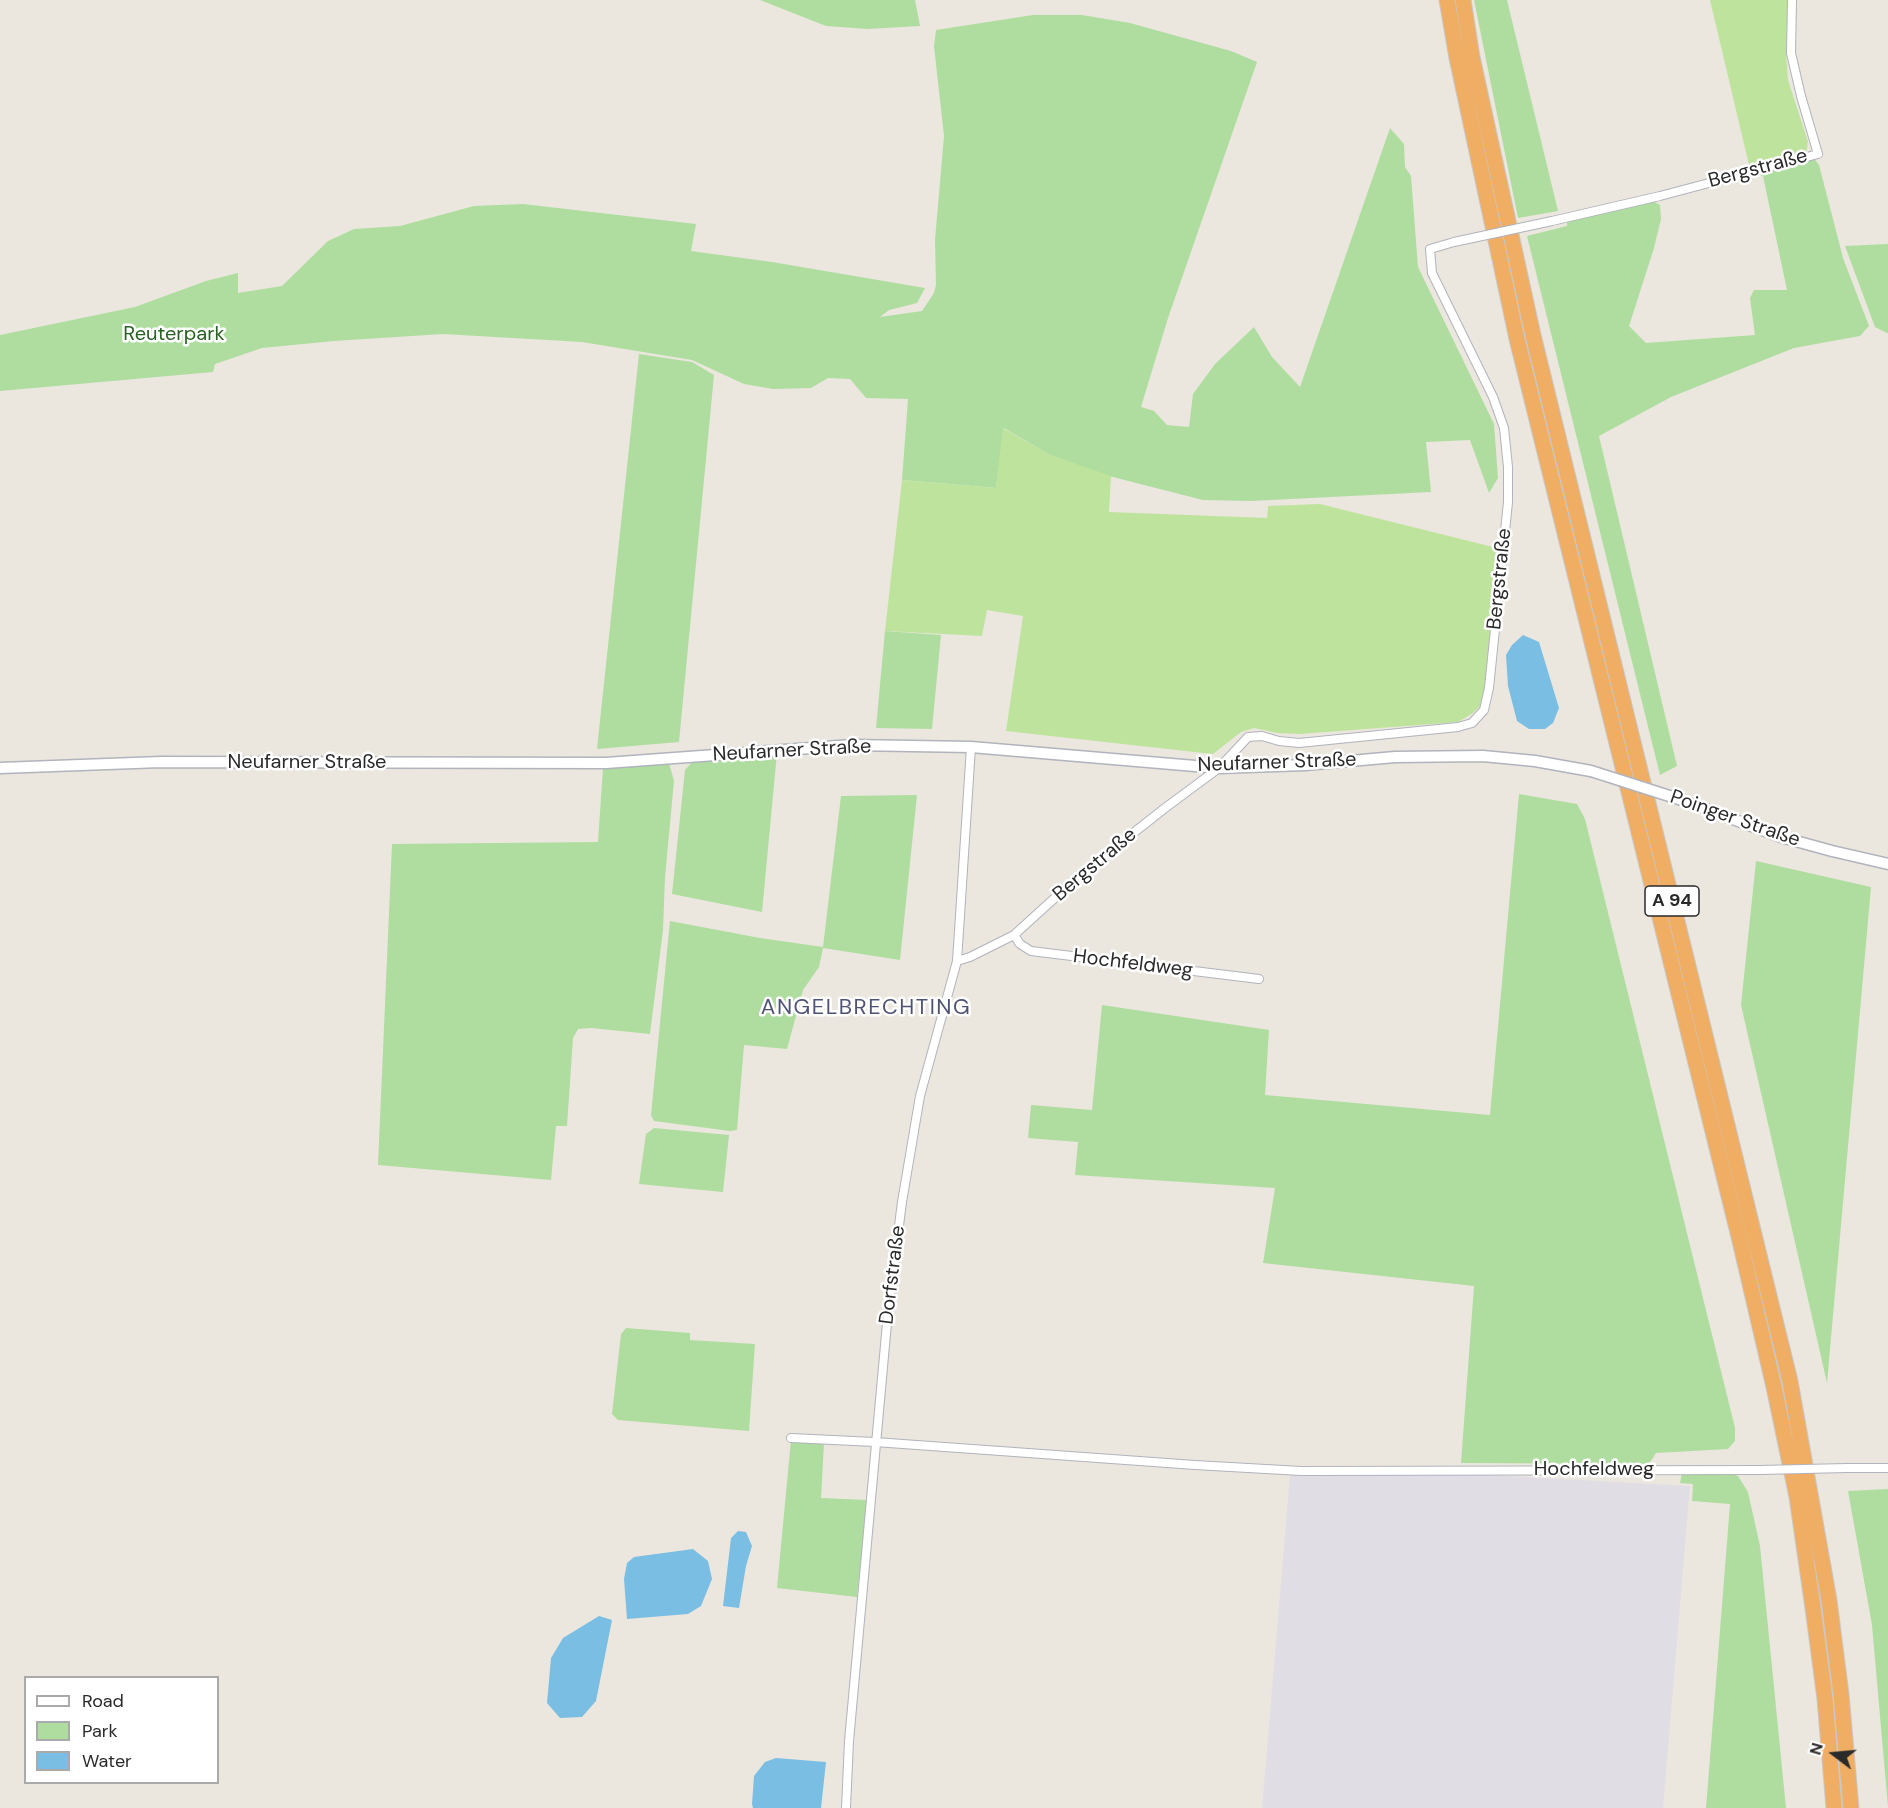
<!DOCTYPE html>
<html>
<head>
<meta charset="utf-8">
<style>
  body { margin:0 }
  #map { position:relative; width:1888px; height:1808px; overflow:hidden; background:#ebe7de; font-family:"DM Sans",sans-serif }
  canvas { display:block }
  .legend { position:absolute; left:24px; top:1676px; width:195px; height:108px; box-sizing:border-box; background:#fff; border:2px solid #aaa; margin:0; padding:8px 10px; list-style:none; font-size:18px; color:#2a2a2a }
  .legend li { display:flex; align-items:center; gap:12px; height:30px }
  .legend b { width:30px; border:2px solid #aaa }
  .north { position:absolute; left:1804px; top:1724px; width:60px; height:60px; -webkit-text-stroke:4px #fff; paint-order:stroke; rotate:286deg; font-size:16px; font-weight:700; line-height:24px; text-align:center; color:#2a2a2a }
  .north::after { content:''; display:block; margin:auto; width:21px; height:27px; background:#2a2a2a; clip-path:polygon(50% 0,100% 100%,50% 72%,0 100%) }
</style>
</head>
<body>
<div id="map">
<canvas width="1888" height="1808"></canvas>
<ul class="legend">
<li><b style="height:8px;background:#fff"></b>Road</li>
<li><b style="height:16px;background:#aedd9f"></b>Park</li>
<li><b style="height:16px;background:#7abee4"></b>Water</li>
</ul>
<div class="north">N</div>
</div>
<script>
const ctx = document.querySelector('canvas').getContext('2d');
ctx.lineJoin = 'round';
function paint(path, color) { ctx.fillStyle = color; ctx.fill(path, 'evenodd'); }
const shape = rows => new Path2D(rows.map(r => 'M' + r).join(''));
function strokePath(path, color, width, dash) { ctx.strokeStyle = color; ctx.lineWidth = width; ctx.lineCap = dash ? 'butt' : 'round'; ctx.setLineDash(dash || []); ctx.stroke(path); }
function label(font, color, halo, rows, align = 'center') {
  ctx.font = font + ' "DM Sans",sans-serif'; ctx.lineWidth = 5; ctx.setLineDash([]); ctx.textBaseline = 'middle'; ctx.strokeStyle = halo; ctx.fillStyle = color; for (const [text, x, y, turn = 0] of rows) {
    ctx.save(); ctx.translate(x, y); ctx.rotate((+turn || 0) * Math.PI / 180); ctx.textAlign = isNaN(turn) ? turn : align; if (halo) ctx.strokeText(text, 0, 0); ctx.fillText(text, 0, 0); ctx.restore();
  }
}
paint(shape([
  [1290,1475,1490,1475,1690,1486,1663,1808,1262,1808]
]), '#e0dee4');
paint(shape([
  [760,0,915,0,920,26,868,29,826,26],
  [1474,0,1507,0,1558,211,1518,218],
  [1033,15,1082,15,1130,23,1231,51,1257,62,1168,318,1141,407,1154,411,1167,425,1189,427,1193,394,1215,364,1254,327,1272,357,1300,387,1390,128,1404,144,1405,167,1411,176,1418,267,1494,424,1498,478,1489,493,1470,440,1426,442,1431,492,1251,501,1203,500,1101,474,1048,454,1004,428,996,488,902,480,908,399,866,398,850,379,828,378,811,388,773,389,744,384,692,360,582,342,443,334,334,341,262,348,215,364,213,372,0,391,0,335,135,307,206,281,238,273,238,293,282,286,328,241,354,229,400,226,474,206,523,204,696,224,691,251,772,262,925,288,917,303,889,310,880,317,922,311,934,293,936,285,935,240,944,136,934,46,936,30],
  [1814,158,1819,165,1843,258,1869,326,1860,336,1794,348,1671,397,1599,436,1677,766,1660,775,1527,236,1567,226,1567,221,1651,200,1660,205,1661,219,1654,248,1629,326,1646,343,1755,335,1750,298,1754,290,1787,290,1763,176,1756,174],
  [1888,244,1888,333,1887,333,1875,327,1845,246],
  [639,354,692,362,714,375,679,742,597,749],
  [885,631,941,635,932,729,876,728],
  [777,753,762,912,672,894,685,770,694,760],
  [669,763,674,781,665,877,663,930,650,1034,591,1028,578,1029,573,1038,567,1126,556,1126,551,1180,378,1165,392,844,598,842,603,768],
  [1519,794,1577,804,1585,819,1735,1428,1735,1441,1728,1449,1656,1453,1649,1464,1461,1463,1474,1286,1263,1263,1275,1188,1075,1175,1078,1142,1028,1138,1031,1105,1092,1110,1102,1005,1269,1030,1265,1095,1490,1115],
  [917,795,900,960,823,948,819,967,803,990,787,1049,744,1045,737,1130,730,1131,654,1121,651,1115,670,921,760,938,823,947,841,796],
  [1756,861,1871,887,1827,1383,1741,1005],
  [654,1128,729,1135,723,1192,639,1184,646,1134],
  [626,1328,690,1333,690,1340,755,1344,749,1431,618,1420,612,1414,621,1334],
  [791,1440,824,1443,821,1498,867,1500,857,1597,777,1588],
  [1727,1472,1738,1476,1748,1492,1760,1546,1786,1808,1706,1808,1730,1504,1692,1501,1693,1484,1680,1483,1682,1473],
  [1888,1489,1888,1807,1872,1625,1848,1491]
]), '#aedd9f');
paint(shape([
  [1710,0,1788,0,1786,53,1788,80,1808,142,1806,154,1788,160,1749,165],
  [1003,428,1048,454,1111,476,1109,512,1267,518,1268,506,1320,504,1497,548,1485,695,1481,705,1473,713,1458,722,1300,734,1277,733,1254,728,1241,732,1213,754,1006,731,1023,616,987,610,982,636,885,631,902,480,996,488]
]), '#bee39c');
paint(shape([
  [1523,635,1539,642,1559,708,1553,723,1545,729,1529,729,1517,721,1508,686,1506,655,1512,645],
  [738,1531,746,1532,752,1546,746,1566,739,1608,723,1606,731,1538],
  [693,1549,708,1561,712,1579,701,1606,688,1614,627,1619,624,1579,627,1563,634,1557],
  [599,1616,612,1620,596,1701,582,1717,560,1718,547,1703,551,1658,563,1638],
  [776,1758,826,1762,821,1808,753,1808,752,1804,754,1776,765,1762]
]), '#7abee4');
const minor = shape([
  [1552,221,1660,196,1818,154,1801,96,1791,53,1792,0],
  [1014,935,1020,944,1031,951,1259,979],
  [957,961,970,957,1014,935,1080,875,1165,808,1219,768,1248,737,1262,736,1279,741,1299,743,1458,727,1472,723,1484,710,1489,688,1508,502,1508,467,1504,428,1493,397,1432,273,1430,249,1454,242],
  [791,1438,875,1442,1195,1465,1301,1471,1760,1470],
  [1847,1468,1888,1468],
  [846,1808,849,1741,888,1312,902,1202,920,1096,957,961,971,747]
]);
const tertiary = shape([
  [0,768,161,762,606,763,852,745,971,747,1219,768,1305,765,1395,757,1483,756,1535,761,1591,771],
  [1682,800,1781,837,1832,851,1888,864]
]);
const motorway = shape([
  [1447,0,1457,58,1517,339,1740,1241,1774,1387,1797,1497,1813,1608,1825,1699,1834,1808],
  [1463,0,1472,57,1533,335,1790,1381,1829,1600,1841,1694,1851,1808]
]);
strokePath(minor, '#b1b3bd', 10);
strokePath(tertiary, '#b1b3bd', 13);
strokePath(motorway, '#c8c8c8', 17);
strokePath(minor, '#fff', 8);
strokePath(tertiary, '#fff', 10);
strokePath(motorway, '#f0ae64', 15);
const minorBridge = shape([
  [1454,242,1552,221],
  [1760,1470,1847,1468]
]);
const tertiaryBridge = shape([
  [1591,771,1682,800]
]);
strokePath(minorBridge, '#b1b3bd', 10, []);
strokePath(tertiaryBridge, '#b1b3bd', 13, []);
strokePath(minorBridge, '#fff', 8);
strokePath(tertiaryBridge, '#fff', 10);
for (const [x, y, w] of [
  [1672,901,54]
]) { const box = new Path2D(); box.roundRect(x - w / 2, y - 15, w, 30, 4.5); ctx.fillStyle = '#fff'; ctx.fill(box); strokePath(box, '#2a2a2a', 1.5); }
label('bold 18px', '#2a2a2a', null, [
  ["A 94",1672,901]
]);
label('20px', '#2a2a2a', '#fff', [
  ["Bergstraße",1758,169,-15],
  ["Bergstraße",1500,579,-84],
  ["Neufarner Straße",792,751,-3],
  ["Neufarner Straße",307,763],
  ["Neufarner Straße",1277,763,-2],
  ["Poinger Straße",1735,819,19],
  ["Bergstraße",1095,865,-40],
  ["Hochfeldweg",1133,964,7],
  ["Dorfstraße",893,1275,-83],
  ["Hochfeldweg",1594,1470]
]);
label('20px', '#286121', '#fff', [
  ["Reuterpark",174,335]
]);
ctx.letterSpacing = '1.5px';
label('22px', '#4f5277', '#fff', [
  ["ANGELBRECHTING",866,1008]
]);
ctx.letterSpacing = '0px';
</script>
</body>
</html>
